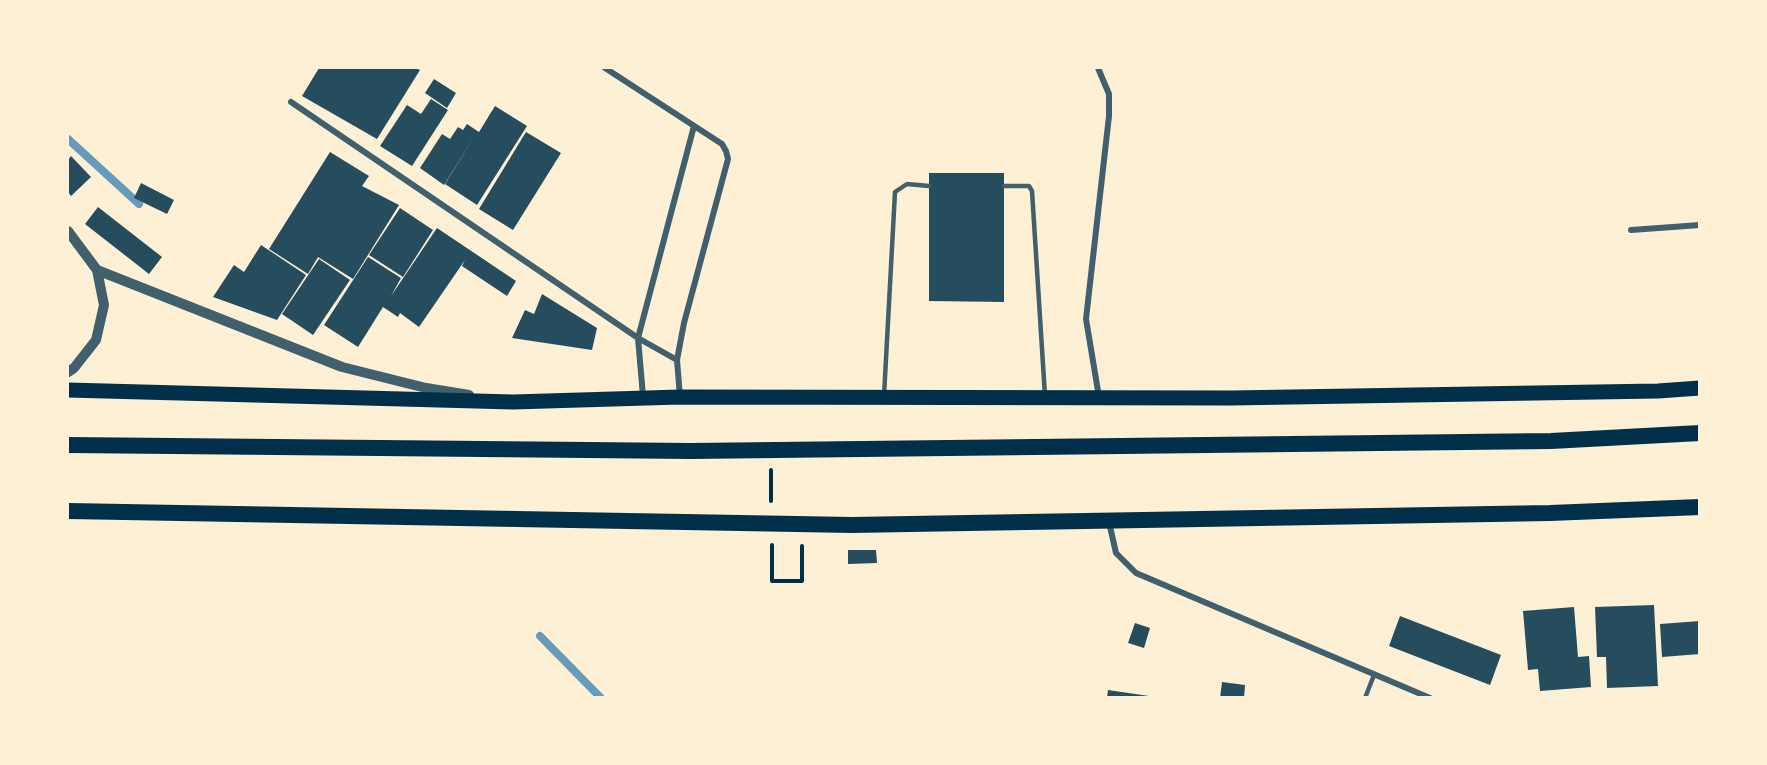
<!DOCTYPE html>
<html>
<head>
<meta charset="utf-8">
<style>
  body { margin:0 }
  #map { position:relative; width:1767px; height:765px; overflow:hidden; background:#fdf0d5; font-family:Montserrat,sans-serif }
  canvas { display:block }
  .frame { position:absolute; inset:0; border:69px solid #fdf0d5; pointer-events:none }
</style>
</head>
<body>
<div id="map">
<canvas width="1767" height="765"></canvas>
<div class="frame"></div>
</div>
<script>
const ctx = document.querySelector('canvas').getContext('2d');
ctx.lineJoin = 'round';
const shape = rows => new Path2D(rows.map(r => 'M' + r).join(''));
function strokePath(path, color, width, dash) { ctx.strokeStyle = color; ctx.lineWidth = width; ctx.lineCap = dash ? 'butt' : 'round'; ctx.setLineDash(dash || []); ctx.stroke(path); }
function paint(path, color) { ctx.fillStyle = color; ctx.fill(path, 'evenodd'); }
strokePath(shape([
  [68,139,139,204],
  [540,636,601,698]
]), '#669bbc', 8);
paint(shape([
  [319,68,416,68,420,70,377,139,302,96],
  [434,79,456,93,447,108,425,93],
  [431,99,448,110,412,166,380,146,407,105,421,114],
  [495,106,527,126,477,205,445,184,476,134,444,185,420,168,442,134,450,139,458,127,463,130,467,124,479,132],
  [526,132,561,153,513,230,479,209],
  [330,152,369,176,362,186,399,205,353,279,318,257,308,274,269,249],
  [71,156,91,177,71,196,68,192,68,160],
  [929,173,1004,173,1004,302,929,301],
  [141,183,174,200,167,214,134,198],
  [98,207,162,257,149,274,85,224],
  [400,208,433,230,403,277,369,255],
  [437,228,516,281,507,296,462,266,465,260,419,327,400,313,398,317,383,307,358,347,324,325,368,257,401,278,391,296],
  [261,245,306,275,277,320,213,297,234,265,244,272],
  [319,259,350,280,313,335,282,314],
  [542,294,597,328,592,350,512,338,525,310,534,314],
  [848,550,876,550,877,563,848,564],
  [1654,605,1658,686,1607,688,1606,657,1597,657,1595,607],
  [1574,607,1578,657,1589,656,1591,687,1540,691,1538,669,1528,670,1523,611],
  [1400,616,1501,655,1490,685,1389,646],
  [1700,621,1700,654,1662,657,1660,624],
  [1135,623,1150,628,1144,648,1128,643],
  [1222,682,1245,685,1244,698,1220,698],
  [1108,690,1149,696,1149,698,1107,698]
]), '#264d5e');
strokePath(shape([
  [771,470,771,501],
  [772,545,772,581,802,581,802,546]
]), '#003049', 4);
strokePath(shape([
  [1004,186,1029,186,1032,191,1045,396],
  [884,396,895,192,907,184,929,186],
  [1365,698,1374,675]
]), '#3f606c', 4.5);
strokePath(shape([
  [605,68,722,144,726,151,728,159,684,323,677,360,680,397],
  [1098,68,1109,94,1109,116,1086,319,1099,397],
  [291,102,638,338,677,360],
  [1631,230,1700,225],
  [643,396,638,338,694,126],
  [1109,522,1116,553,1136,573,1430,698]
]), '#3f606c', 6);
strokePath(shape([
  [68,231,97,270,104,305,96,340,74,368,68,372],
  [97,270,342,367,426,388,469,395]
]), '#3f606c', 10);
strokePath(shape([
  [68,390,513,402,680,397,1231,398,1658,391,1700,388]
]), '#003049', 15);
strokePath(shape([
  [68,445,690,451,1551,441,1700,433],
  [68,511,852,525,1550,513,1700,507]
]), '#003049', 16);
</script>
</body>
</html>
